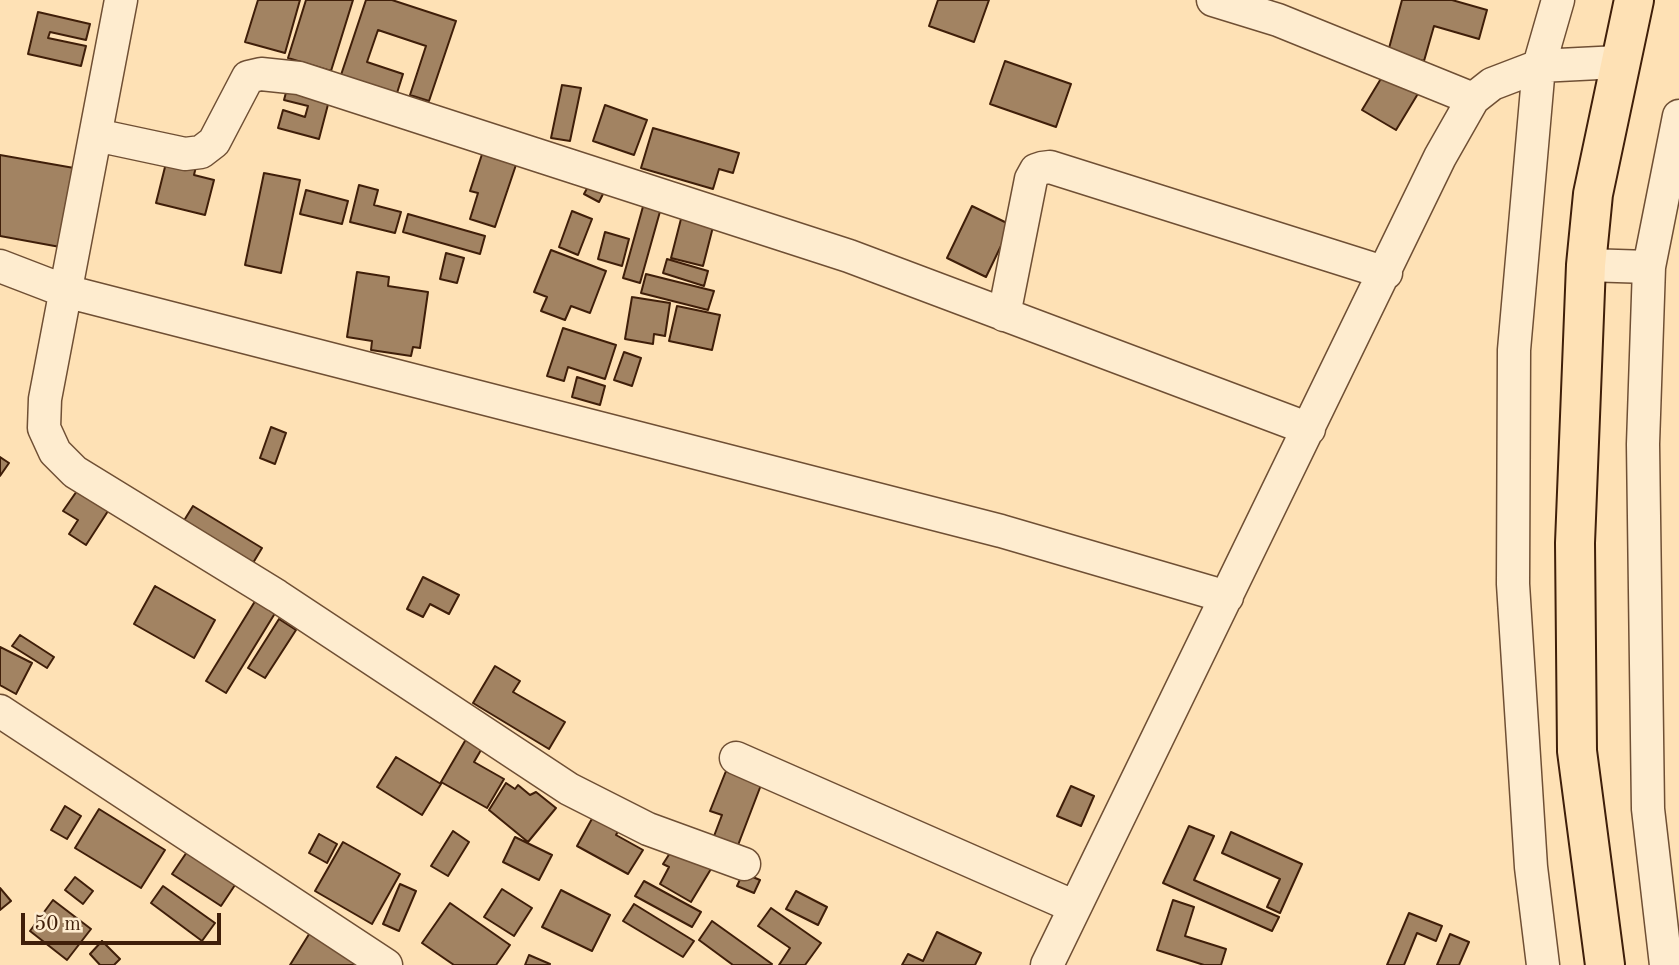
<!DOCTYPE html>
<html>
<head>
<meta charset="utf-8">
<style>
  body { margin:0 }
  #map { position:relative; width:1679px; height:965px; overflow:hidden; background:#fee1b5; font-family:"Old Standard TT",serif }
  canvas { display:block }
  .scale { position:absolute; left:21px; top:913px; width:200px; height:32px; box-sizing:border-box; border:4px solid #3f1e09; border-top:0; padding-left:9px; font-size:21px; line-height:24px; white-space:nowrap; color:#3f1e09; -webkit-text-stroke:5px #feeccf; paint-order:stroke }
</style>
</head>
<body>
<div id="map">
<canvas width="1679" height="965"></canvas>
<div class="scale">50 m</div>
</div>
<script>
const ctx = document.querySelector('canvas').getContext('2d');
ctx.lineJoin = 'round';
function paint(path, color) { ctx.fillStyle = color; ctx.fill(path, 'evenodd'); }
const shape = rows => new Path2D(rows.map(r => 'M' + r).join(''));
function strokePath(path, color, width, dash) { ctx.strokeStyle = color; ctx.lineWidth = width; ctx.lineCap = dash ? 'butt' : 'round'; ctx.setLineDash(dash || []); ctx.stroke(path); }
const building = shape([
  [258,0,300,0,285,53,245,42,258,0],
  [306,0,353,0,331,71,288,58,306,0],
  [366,0,392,0,456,21,429,101,410,95,426,46,378,30,367,62,403,74,397,93,341,75,366,0],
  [938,0,989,0,974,42,929,26,938,0],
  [1402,0,1452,0,1487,10,1479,39,1434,26,1424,61,1388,52,1402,0],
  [38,12,90,24,86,40,50,32,48,38,86,46,81,66,28,54,38,12],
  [1005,61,1071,84,1056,127,990,104,1005,61],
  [1385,72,1419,92,1396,130,1362,110,1385,72],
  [289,81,331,93,319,139,278,128,283,110,305,117,308,106,284,100,289,81],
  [562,85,581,88,570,141,551,138,562,85],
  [605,105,647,120,634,155,593,141,605,105],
  [653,128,739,153,733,173,719,169,713,189,641,168,653,128],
  [486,142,520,153,495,227,470,219,478,193,470,191,486,142],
  [0,155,74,168,60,247,0,236,0,155],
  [168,155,197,162,194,175,214,180,205,215,156,203,168,155],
  [264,173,300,180,281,273,245,265,264,173],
  [591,181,606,188,599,202,584,194,591,181],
  [359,185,378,190,374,205,401,212,395,233,350,222,359,185],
  [306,190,348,201,342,224,300,214,306,190],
  [644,203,661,208,640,283,623,278,644,203],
  [972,206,1011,225,986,277,947,258,972,206],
  [572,211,592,219,578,255,559,247,572,211],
  [408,214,485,236,480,254,403,232,408,214],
  [682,215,714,223,703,266,671,258,682,215],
  [605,232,629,239,622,266,598,259,605,232],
  [551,250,606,271,590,313,571,306,565,320,541,311,547,297,534,292,551,250],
  [446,253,464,258,457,283,440,279,446,253],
  [667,259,708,271,704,286,663,273,667,259],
  [357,272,389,277,388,286,428,292,420,348,413,347,411,356,371,350,372,341,347,337,357,272],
  [646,274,714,291,708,310,641,293,646,274],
  [632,297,670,303,665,336,654,334,653,344,625,339,632,297],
  [677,306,720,315,712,350,669,341,677,306],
  [563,328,616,345,605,379,568,367,564,381,547,376,563,328],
  [624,352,641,358,632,386,614,380,624,352],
  [577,377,605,386,600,405,572,397,577,377],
  [271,427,286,433,275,464,260,458,271,427],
  [0,457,9,463,0,476,0,457],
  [79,488,110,508,86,545,69,534,78,520,63,511,79,488],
  [193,506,262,548,250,568,180,527,193,506],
  [423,577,459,595,449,614,430,604,423,617,407,609,423,577],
  [155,586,215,620,194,658,134,624,155,586],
  [257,598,277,610,226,693,206,681,257,598],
  [279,619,296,630,265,678,248,668,279,619],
  [20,635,54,657,47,668,12,646,20,635],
  [0,647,32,663,16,694,0,685,0,647],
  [495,666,520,681,513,692,565,722,549,749,473,703,495,666],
  [472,729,488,738,474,762,504,779,487,808,441,782,472,729],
  [396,757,441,784,422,815,377,787,396,757],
  [726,771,761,785,735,853,711,844,722,815,710,811,726,771],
  [506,783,515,789,518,785,530,795,536,792,556,808,528,842,489,810,506,783],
  [1071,786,1094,796,1081,826,1057,816,1071,786],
  [65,806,81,816,67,839,51,830,65,806],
  [599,806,624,820,616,835,643,850,628,874,577,846,599,806],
  [99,809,165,850,141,888,75,848,99,809],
  [1189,826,1214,836,1194,880,1279,917,1272,931,1163,883,1189,826],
  [453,831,469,842,448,876,431,866,453,831],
  [1231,832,1302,864,1280,913,1267,907,1280,879,1222,853,1231,832],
  [319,834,337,844,327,863,309,853,319,834],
  [515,837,552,855,539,880,503,862,515,837],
  [343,842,400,874,372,924,315,891,343,842],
  [677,842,714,864,691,902,660,884,669,867,663,864,677,842],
  [191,846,239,879,221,906,172,874,191,846],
  [743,873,760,880,754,893,737,886,743,873],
  [75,877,93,891,83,904,65,890,75,877],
  [644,881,701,912,692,927,635,896,644,881],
  [400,884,416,891,399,931,383,924,400,884],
  [163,886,215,923,202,941,151,903,163,886],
  [0,888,11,901,0,910,0,888],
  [502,889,532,908,514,936,484,917,502,889],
  [561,890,610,915,592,951,542,927,561,890],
  [796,891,827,907,818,925,786,909,796,891],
  [53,900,91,929,67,960,30,931,53,900],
  [1173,900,1194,907,1185,936,1226,949,1221,965,1204,965,1157,950,1173,900],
  [450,903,510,945,496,965,454,965,422,943,450,903],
  [634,904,694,941,683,957,623,921,634,904],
  [771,908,821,943,805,965,779,965,790,948,758,926,771,908],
  [1409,913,1442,926,1436,941,1417,933,1404,965,1387,965,1409,913],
  [712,921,772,964,771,965,733,965,699,940,712,921],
  [311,931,361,965,290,965,311,931],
  [937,932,981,953,975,965,902,965,908,954,923,961,937,932],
  [1450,934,1469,942,1459,965,1437,965,1450,934],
  [102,941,120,959,114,965,100,965,90,954,102,941],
  [529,955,550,964,549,965,525,965,529,955]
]);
paint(building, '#a28362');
strokePath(building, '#3f1e09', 2);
const minor = shape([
  [121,0,45,399,44,428,55,452,75,472,277,596,569,789,648,829,744,864],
  [1213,0,1278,20,1473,99],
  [96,135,185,154,201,152,214,142,248,77,261,74,299,78,849,256,1309,429],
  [1586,265,1649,267],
  [0,266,65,291,1001,531,1227,597],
  [1004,315,1031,179,1036,170,1042,168,1050,167,1386,273],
  [0,711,386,965],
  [736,758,1075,907],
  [1047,965,1440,157,1473,99,1492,84,1539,66,1619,62],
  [1543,965,1531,867,1513,584,1514,350,1539,66,1558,0],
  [1666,965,1648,809,1643,444,1649,267,1679,116]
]);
const highway = shape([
  [1605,965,1577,751,1575,543,1586,265,1593,194,1634,0]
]);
strokePath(minor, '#6f4f34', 35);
strokePath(highway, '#3f1e09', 42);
strokePath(minor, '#feeccf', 32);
strokePath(highway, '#fee1b5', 38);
</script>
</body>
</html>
